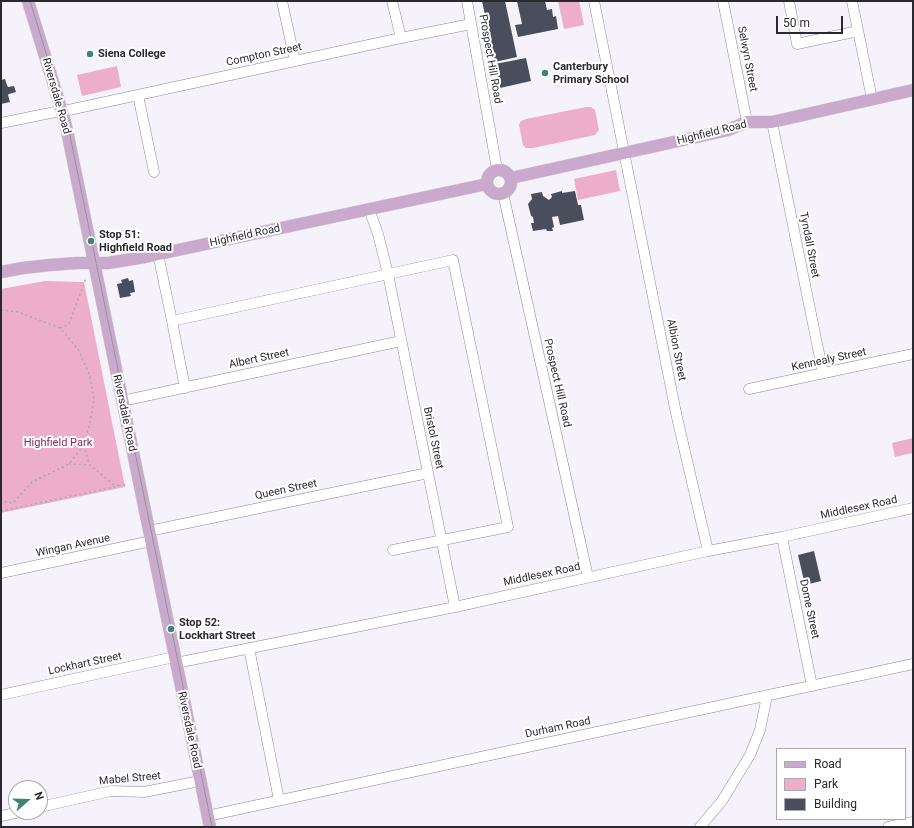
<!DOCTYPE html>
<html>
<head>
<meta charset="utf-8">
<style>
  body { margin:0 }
  #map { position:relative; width:914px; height:828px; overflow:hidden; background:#f5f2fc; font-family:Roboto,sans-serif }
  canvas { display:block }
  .frame { position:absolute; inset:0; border:2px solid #2a292f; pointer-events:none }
  .legend { position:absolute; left:776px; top:748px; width:130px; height:72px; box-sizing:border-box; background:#fff; border:1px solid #aaa9ac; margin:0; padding:5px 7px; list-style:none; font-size:12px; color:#2a292f }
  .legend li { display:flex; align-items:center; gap:8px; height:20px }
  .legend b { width:20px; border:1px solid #aaa9ac }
  .north { position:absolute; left:8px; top:780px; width:40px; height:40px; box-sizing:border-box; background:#fff; border:1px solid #aaa9ac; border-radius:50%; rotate:70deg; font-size:11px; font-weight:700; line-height:16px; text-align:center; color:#2a292f }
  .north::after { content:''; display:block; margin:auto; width:14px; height:18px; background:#428373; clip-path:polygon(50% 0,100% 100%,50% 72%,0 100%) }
  .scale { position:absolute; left:776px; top:16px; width:67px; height:18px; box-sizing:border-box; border:2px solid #2a292f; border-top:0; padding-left:5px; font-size:12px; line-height:14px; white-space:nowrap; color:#2a292f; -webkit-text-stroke:3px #fff; paint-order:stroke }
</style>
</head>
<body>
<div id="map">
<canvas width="914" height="828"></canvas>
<div class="frame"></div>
<ul class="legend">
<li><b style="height:5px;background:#c9aacc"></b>Road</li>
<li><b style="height:11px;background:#edaecc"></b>Park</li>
<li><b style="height:11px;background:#4a4e5c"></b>Building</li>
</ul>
<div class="north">N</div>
<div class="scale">50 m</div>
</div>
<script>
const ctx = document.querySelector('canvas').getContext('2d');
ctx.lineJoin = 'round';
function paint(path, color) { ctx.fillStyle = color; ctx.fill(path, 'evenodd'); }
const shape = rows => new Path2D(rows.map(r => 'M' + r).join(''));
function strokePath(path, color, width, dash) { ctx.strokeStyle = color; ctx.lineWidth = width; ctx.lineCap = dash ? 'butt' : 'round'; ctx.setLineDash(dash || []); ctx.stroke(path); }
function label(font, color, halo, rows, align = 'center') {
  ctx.font = font + ' Roboto,sans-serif'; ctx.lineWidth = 4; ctx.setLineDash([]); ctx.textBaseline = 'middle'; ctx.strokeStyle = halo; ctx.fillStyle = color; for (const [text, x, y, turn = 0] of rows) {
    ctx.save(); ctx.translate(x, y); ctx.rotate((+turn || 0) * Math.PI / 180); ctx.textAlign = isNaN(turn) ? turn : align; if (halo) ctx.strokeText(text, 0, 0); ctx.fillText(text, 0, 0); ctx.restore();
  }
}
paint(shape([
  [558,1,579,1,584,25,564,29],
  [117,66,121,87,82,96,77,75],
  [586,107,591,107,595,110,599,130,595,135,533,148,526,148,523,145,519,125,521,121,526,119],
  [616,170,620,191,578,200,574,179],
  [45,281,84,282,125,487,1,513,1,289],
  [913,438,913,453,895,457,892,443]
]), '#edaecc');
paint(shape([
  [482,1,505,1,517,57,495,62],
  [517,1,545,1,547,10,552,9,553,17,556,16,558,29,518,37,515,25,522,24],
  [526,58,531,81,500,88,495,64],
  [5,79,7,85,8,87,14,86,16,92,9,94,8,95,10,102,1,104,1,80],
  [562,191,562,193,575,191,578,205,581,205,584,220,560,225,558,216,552,217,554,227,552,228,553,231,547,231,546,229,533,231,531,223,534,223,533,217,531,216,528,204,532,199,531,194,542,192,543,196,549,200,552,197,551,194],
  [128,278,129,281,133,280,135,292,130,293,131,296,120,298,117,284,122,283,121,280],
  [814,551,821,581,805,585,798,555]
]), '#4a4e5c');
const minor = shape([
  [282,1,295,61],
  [392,1,401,38],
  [467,1,497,169],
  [594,1,676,413,708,551],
  [723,1,747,122],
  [789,1,797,44,858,31],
  [852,1,872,99],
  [138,95,154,172],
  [772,122,823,373],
  [1,123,60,111,64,111,401,38,471,24],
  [503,193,588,577],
  [369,209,378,234,388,274,455,607],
  [158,254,172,321],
  [185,388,172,321,453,260,508,527,393,550],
  [749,389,913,354],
  [122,401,401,341],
  [149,531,428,473],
  [782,537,812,686],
  [1,573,151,541],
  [249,648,279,800],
  [176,663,455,607,708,551,782,537,913,508],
  [1,695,174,657],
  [40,807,111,791,144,792,200,781],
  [1,816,20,812],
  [207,816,913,664],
  [700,827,722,801,750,755,760,730,767,696],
  [888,827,913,822]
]);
const major = shape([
  [28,1,57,95,66,126,210,827],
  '487 182a12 12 0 1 1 24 0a12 12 0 1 1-24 0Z',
  [511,178,728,130,747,122,772,122,913,90],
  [1,272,23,268,50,265,77,263,108,263,145,257,487,184]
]);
strokePath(minor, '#8c8797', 11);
strokePath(major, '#d4d4d5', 13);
strokePath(shape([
  [1,310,18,312,60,328,78,349,90,376,94,400,90,423,84,445,69,464,32,482,13,503,1,501],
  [60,328,69,324,86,278],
  [84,445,89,464],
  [69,464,90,465,114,485,120,485],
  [1,511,128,484]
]), '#aaa8b0', 1.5, [2, 3]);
strokePath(minor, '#fff', 10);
strokePath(major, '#c9aacc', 12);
strokePath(shape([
  [30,1,59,95,68,126,212,827]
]), '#95939b', 1);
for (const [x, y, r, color] of [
  [90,54,4,"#428373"],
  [545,73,4,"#428373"],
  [91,241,4,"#428373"],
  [171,629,4,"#428373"]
]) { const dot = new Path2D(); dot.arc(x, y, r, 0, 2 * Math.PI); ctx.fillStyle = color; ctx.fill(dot); strokePath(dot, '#fff', 1.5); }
label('bold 11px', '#2a292f', '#fff', [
  ["Siena College",98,54],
  ["Canterbury",553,67],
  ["Primary School",553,80],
  ["Stop 51:",99,235],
  ["Highfield Road",99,248],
  ["Stop 52:",179,623],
  ["Lockhart Street",179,636]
], 'left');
label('11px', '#2a292f', '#fff', [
  ["Compton Street",264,55,-12],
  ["Prospect Hill Road",490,59,80],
  ["Selwyn Street",747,59,79],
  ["Riversdale Road",56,96,74],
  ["Highfield Road",712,133,-14],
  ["Highfield Road",245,236,-12],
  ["Tyndall Street",809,245,79],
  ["Albion Street",676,350,79],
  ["Albert Street",259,359,-12],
  ["Kennealy Street",829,360,-12],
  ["Prospect Hill Road",557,383,77],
  ["Riversdale Road",124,413,78],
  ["Bristol Street",433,438,78],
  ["Queen Street",286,490,-12],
  ["Middlesex Road",859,508,-12],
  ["Wingan Avenue",73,546,-12],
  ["Middlesex Road",542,575,-12],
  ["Dome Street",809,609,78],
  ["Lockhart Street",85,664,-12],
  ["Durham Road",558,728,-12],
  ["Riversdale Road",189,730,78],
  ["Mabel Street",130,779,-5]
]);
label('11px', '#87265f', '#fff', [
  ["Highfield Park",58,443]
]);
</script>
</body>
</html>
